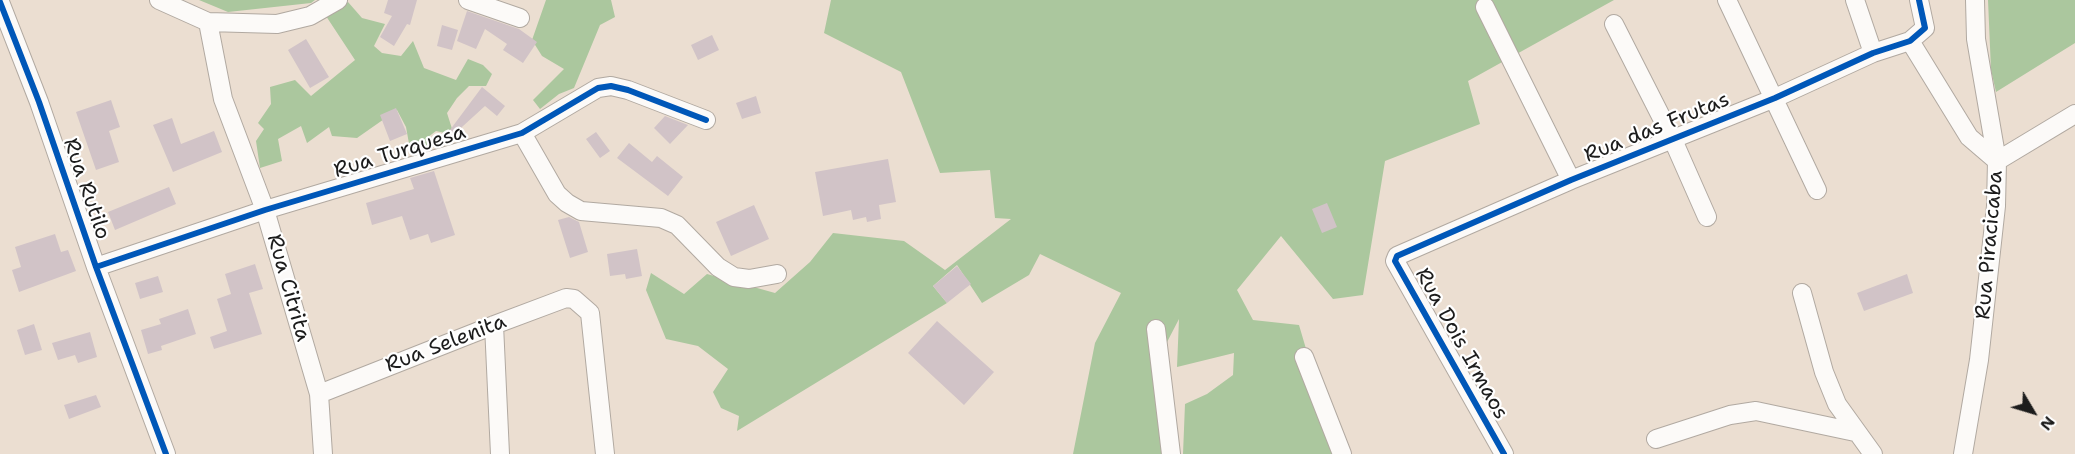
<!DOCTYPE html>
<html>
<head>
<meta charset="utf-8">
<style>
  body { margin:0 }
  #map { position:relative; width:2075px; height:454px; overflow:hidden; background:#ebded1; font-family:"Shantell Sans",sans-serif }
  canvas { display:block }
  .north { position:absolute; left:2003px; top:382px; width:60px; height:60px; -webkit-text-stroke:4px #fff; paint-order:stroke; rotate:128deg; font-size:16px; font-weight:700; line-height:24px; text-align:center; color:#1c1c1c }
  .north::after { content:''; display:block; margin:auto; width:21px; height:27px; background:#1c1c1c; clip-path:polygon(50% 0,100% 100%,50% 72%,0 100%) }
</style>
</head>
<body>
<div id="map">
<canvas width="2075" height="454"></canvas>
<div class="north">N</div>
</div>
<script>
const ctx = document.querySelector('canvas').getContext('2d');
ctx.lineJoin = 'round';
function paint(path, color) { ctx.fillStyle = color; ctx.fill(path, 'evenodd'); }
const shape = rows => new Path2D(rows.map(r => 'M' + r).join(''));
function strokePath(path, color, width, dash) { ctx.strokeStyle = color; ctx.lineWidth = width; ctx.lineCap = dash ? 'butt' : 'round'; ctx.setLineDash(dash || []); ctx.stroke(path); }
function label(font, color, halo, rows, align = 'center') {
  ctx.font = font + ' "Shantell Sans",sans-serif'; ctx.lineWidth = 4.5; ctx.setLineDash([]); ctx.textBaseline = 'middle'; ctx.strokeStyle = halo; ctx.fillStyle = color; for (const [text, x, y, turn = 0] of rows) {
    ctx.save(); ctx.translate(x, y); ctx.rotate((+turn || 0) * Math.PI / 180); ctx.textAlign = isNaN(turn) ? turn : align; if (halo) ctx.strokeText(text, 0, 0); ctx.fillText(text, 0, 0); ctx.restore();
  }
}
paint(shape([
  [199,0,315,0,311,3,228,12],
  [546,0,611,0,615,17,600,25,574,88,559,94,540,109,533,100,564,69,542,56,532,40],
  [831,0,1614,0,1468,81,1480,124,1385,161,1363,295,1333,299,1281,236,1237,290,1253,320,1299,325,1337,454,1183,454,1185,404,1207,394,1233,375,1234,353,1177,367,1179,319,1152,371,1166,454,1073,454,1095,343,1121,293,1040,254,1029,275,982,303,957,265,933,286,947,303,737,431,739,416,721,408,713,392,728,369,698,346,666,339,646,290,651,273,684,294,707,274,775,293,810,262,833,233,904,241,945,270,1011,219,995,218,990,170,940,173,901,72,824,33],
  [1988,0,2075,0,2075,43,1996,92,1991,70],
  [348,2,362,18,385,24,374,46,382,53,401,56,413,41,424,68,456,80,468,59,483,65,492,74,486,86,469,86,457,98,447,113,454,135,436,131,428,137,428,148,410,149,406,127,397,110,357,138,332,136,329,127,307,143,301,126,278,139,282,161,260,168,256,141,264,129,258,123,271,104,270,87,295,80,311,96,355,60,326,16]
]), '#abc79e');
paint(shape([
  [388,0,417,0,410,25,407,24,394,46,380,37,392,16,384,13],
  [467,11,519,29,537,42,523,63,503,50,507,44,485,29,476,49,457,41],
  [442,25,458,30,452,50,437,46],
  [712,35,719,50,698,60,691,45],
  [306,39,329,77,310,88,288,50],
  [482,87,505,106,497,116,485,106,451,137,447,134],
  [756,96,761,113,742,119,736,103],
  [111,100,120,127,109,131,119,162,96,170,76,112],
  [396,108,407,134,390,141,380,115],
  [665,116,688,125,670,144,654,128],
  [172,118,181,144,214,131,222,152,173,172,153,125],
  [596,132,610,151,600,158,586,139],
  [629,143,652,162,657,156,683,177,668,196,617,158],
  [888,159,896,202,879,205,881,219,867,222,866,217,853,220,851,210,823,216,815,172],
  [434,171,455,235,431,243,428,234,410,240,402,216,372,225,366,203,414,189,410,178],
  [169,187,176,204,115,230,108,212],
  [1327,203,1337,227,1322,233,1312,209],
  [754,205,769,239,731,256,716,222],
  [569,217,579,222,588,252,570,258,558,220],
  [55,234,61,252,68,250,76,271,19,292,12,270,21,267,15,247],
  [637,249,642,276,626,279,625,274,610,276,607,254],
  [255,264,263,289,249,293,262,334,214,349,210,337,227,331,217,299,231,294,225,274],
  [957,266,971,284,947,303,933,286],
  [1907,274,1913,293,1864,311,1857,293],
  [158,276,163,292,140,299,135,283],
  [188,309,196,334,161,346,162,350,148,354,141,330,161,324,159,319],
  [937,321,994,372,964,405,908,353],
  [34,324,42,350,25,355,17,330],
  [90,332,97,357,78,363,75,355,58,360,52,343],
  [96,395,101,407,69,419,64,405]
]), '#d1c3c7');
const minor = shape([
  [159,0,208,22,277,24,310,16,338,0],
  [468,0,520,18],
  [1727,0,1817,190],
  [1855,0,1873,53],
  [0,2,39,102,96,267,166,454],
  [1485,7,1571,180],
  [208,22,223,99,265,210,319,394,323,454],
  [1614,24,1673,140,1707,217],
  [1910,41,1969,137,1997,161],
  [522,133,557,194,567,203,581,211,661,218,677,225,718,267,734,277,749,279,777,274],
  [1997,161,2075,114],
  [96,267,265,210,522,133,598,88,611,86,628,90,706,120],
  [1802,293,1824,372,1837,404,1873,454],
  [494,325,500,454],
  [1156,329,1171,454],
  [1304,357,1342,454],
  [319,394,494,325,566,298,574,299,590,313,605,454],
  [1656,439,1730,415,1756,411,1855,432],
  [1504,454,1395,261,1397,256,1571,180,1775,98,1873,53,1910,41,1925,28,1919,0],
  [1963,454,1979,360,1996,206,1997,161,1976,39,1975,0]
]);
strokePath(minor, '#b1a9a1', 20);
strokePath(minor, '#fcfaf8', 18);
strokePath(shape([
  [0,2,39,102,96,267,166,454],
  [96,267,265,210,522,133,598,88,611,86,628,90,706,120],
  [1504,454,1395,261,1397,256,1571,180,1775,98,1873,53,1910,41,1925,28,1919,0]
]), '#0057b8', 6);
label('21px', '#1c1c1c', '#fff', [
  ["Rua das Frutas",1657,128,-22],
  ["Rua Turquesa",400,152,-17],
  ["Rua Rutilo",86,189,71],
  ["Rua Piracicaba",1990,245,-85],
  ["Rua Citrita",288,288,74],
  ["Rua Selenita",446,344,-21],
  ["Rua Dois Irmaos",1461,344,61]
]);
</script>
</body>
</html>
